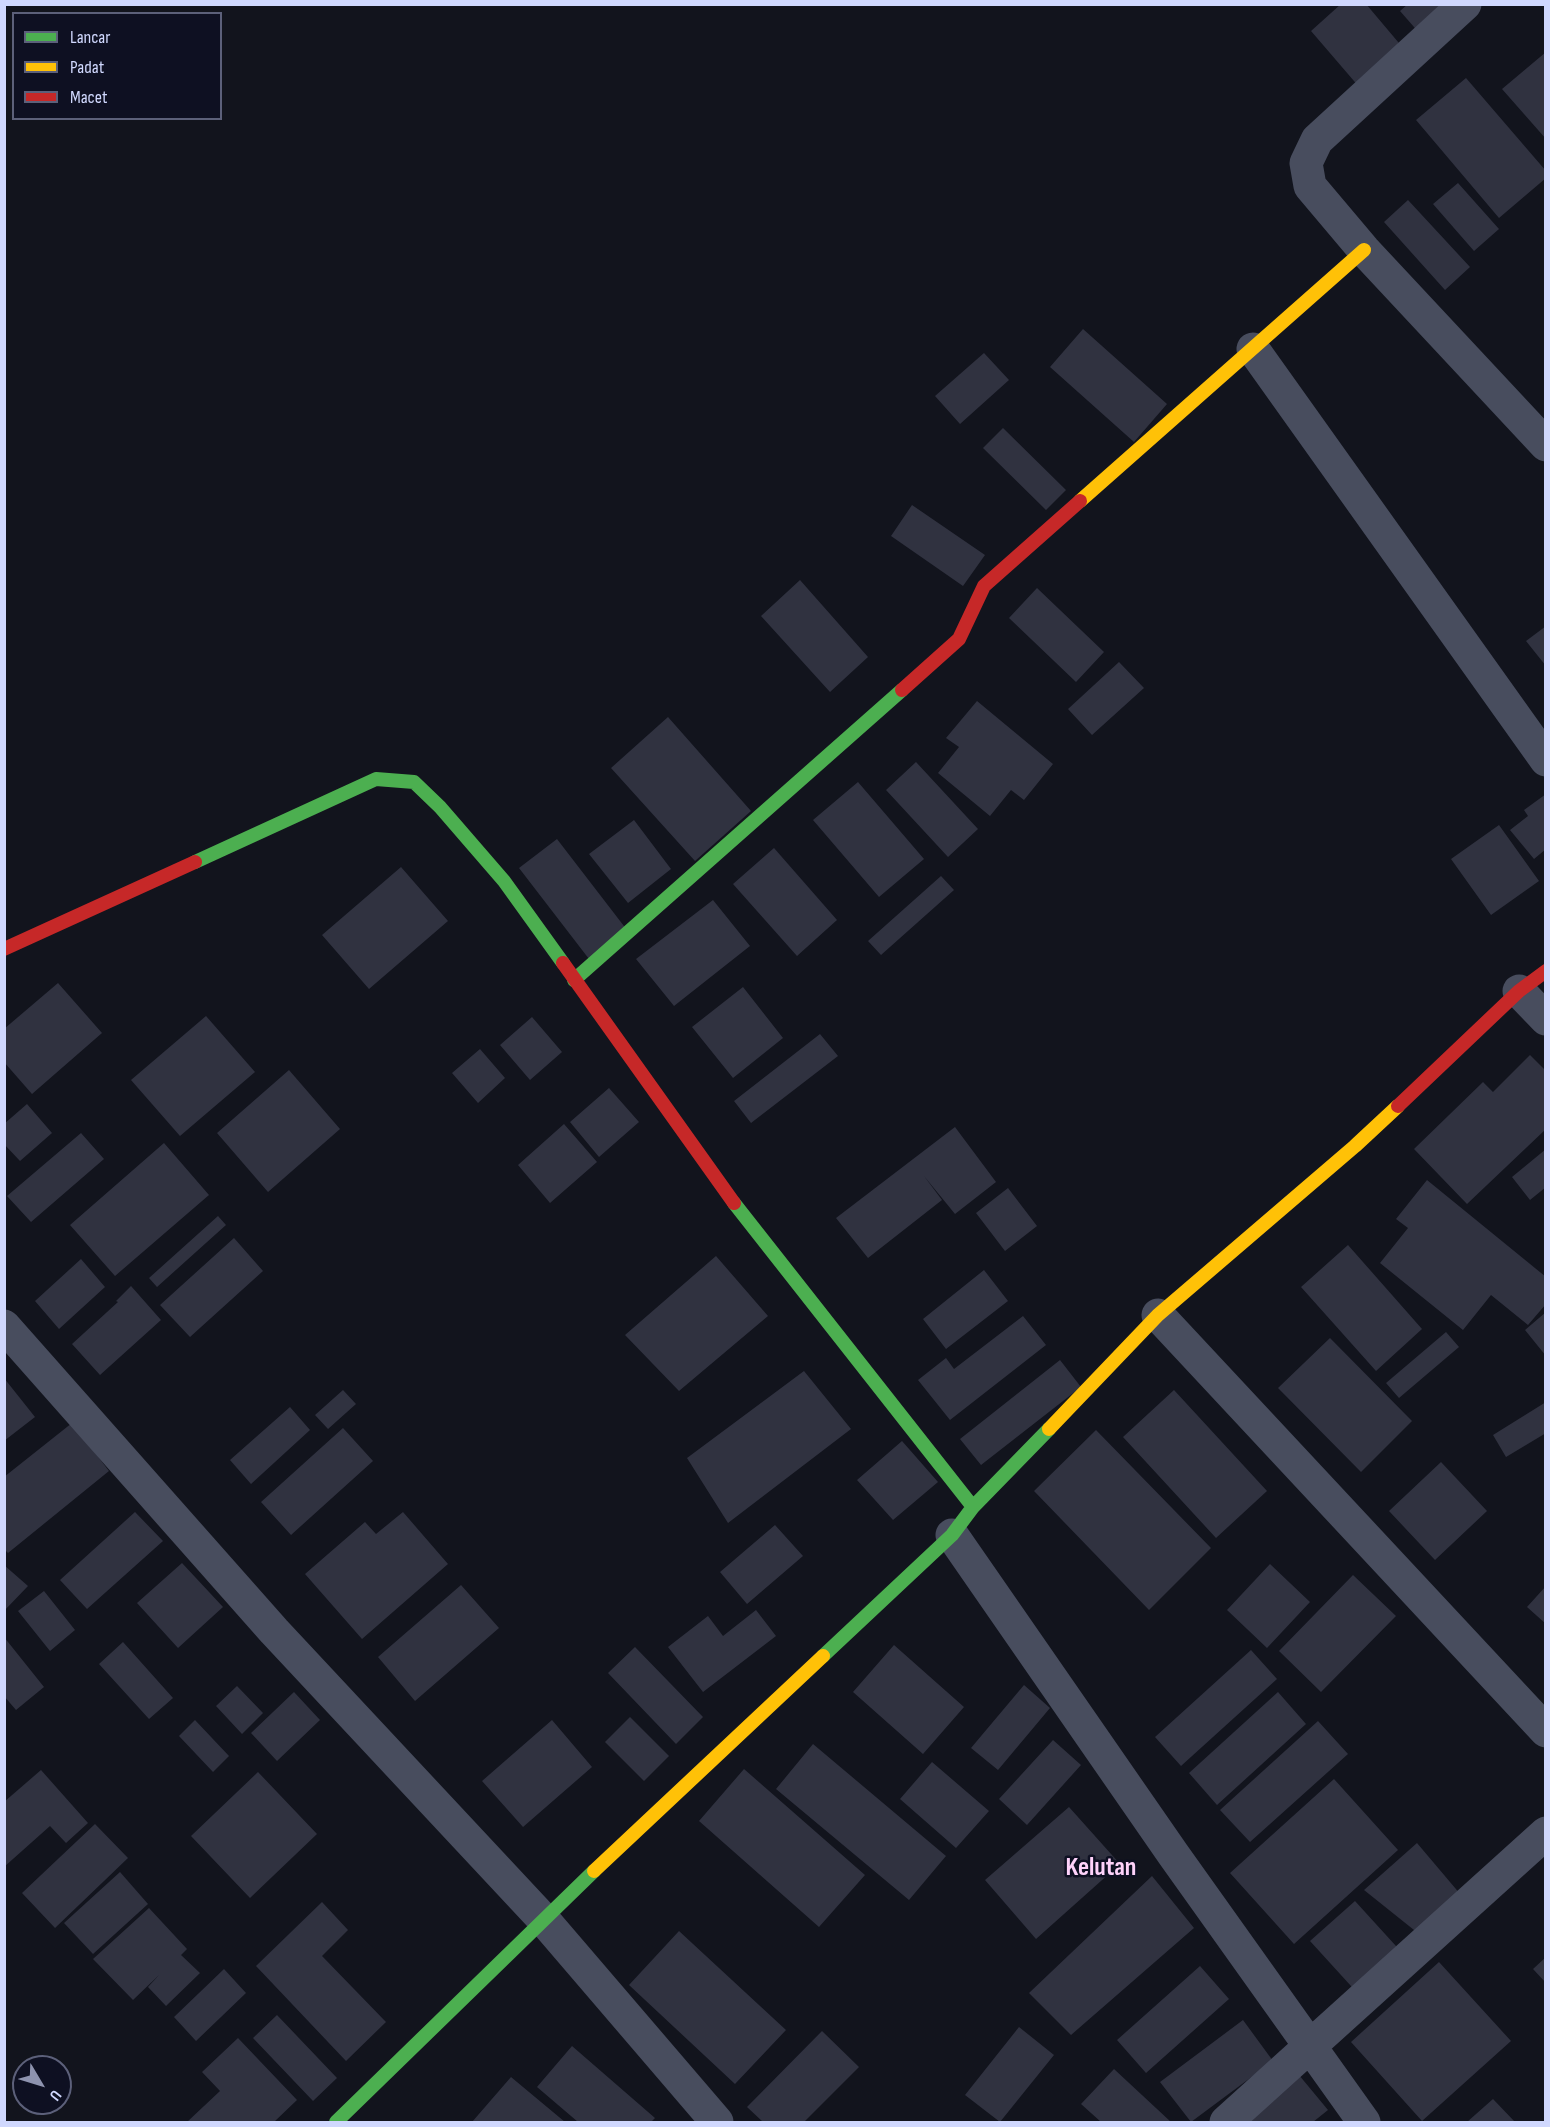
<!DOCTYPE html>
<html>
<head>
<meta charset="utf-8">
<style>
  body { margin:0 }
  #map { position:relative; width:1550px; height:2127px; overflow:hidden; background:#12141d; font-family:"Sofia Sans Condensed",sans-serif }
  canvas { display:block }
  .frame { position:absolute; inset:0; border:6px solid #d0d8fe; pointer-events:none }
  .legend { position:absolute; left:12px; top:12px; width:210px; height:108px; box-sizing:border-box; background:#0e1022; border:2px solid #5c607a; margin:0; padding:8px 10px; list-style:none; font-size:18px; color:#d0d8fe }
  .legend li { display:flex; align-items:center; gap:12px; height:30px }
  .legend b { width:30px; border:2px solid #5c607a }
  .north { position:absolute; left:12px; top:2055px; width:60px; height:60px; box-sizing:border-box; background:#0e1022; border:2px solid #5c607a; border-radius:50%; rotate:128deg; font-size:16px; font-weight:700; line-height:24px; text-align:center; color:#d0d8fe }
  .north::after { content:''; display:block; margin:auto; width:21px; height:27px; background:#8e93af; clip-path:polygon(50% 0,100% 100%,50% 72%,0 100%) }
</style>
</head>
<body>
<div id="map">
<canvas width="1550" height="2127"></canvas>
<div class="frame"></div>
<ul class="legend">
<li><b style="height:8px;background:#4caf50"></b>Lancar</li>
<li><b style="height:8px;background:#ffc107"></b>Padat</li>
<li><b style="height:8px;background:#c62828"></b>Macet</li>
</ul>
<div class="north">U</div>
</div>
<script>
const ctx = document.querySelector('canvas').getContext('2d');
ctx.lineJoin = 'round';
function paint(path, color) { ctx.fillStyle = color; ctx.fill(path, 'evenodd'); }
const shape = rows => new Path2D(rows.map(r => 'M' + r).join(''));
function strokePath(path, color, width, dash) { ctx.strokeStyle = color; ctx.lineWidth = width; ctx.lineCap = dash ? 'butt' : 'round'; ctx.setLineDash(dash || []); ctx.stroke(path); }
function label(font, color, halo, rows, align = 'center') {
  ctx.font = font + ' "Sofia Sans Condensed",sans-serif'; ctx.lineWidth = 5; ctx.setLineDash([]); ctx.textBaseline = 'middle'; ctx.strokeStyle = halo; ctx.fillStyle = color; for (const [text, x, y, turn = 0] of rows) {
    ctx.save(); ctx.translate(x, y); ctx.rotate((+turn || 0) * Math.PI / 180); ctx.textAlign = isNaN(turn) ? turn : align; if (halo) ctx.strokeText(text, 0, 0); ctx.fillText(text, 0, 0); ctx.restore();
  }
}
paint(shape([
  [1341,4,1366,4,1404,49,1360,88,1311,31],
  [1408,4,1457,4,1421,35,1400,11],
  [1546,52,1546,139,1502,89],
  [1466,78,1546,171,1546,178,1499,218,1416,120],
  [1458,183,1499,229,1474,251,1433,204],
  [1408,200,1470,267,1445,290,1384,222],
  [1083,329,1167,404,1134,442,1050,367],
  [984,353,1009,380,960,424,935,396],
  [1003,428,1066,490,1046,510,983,448],
  [912,505,985,555,963,586,891,536],
  [800,580,868,657,830,692,761,616],
  [1037,588,1104,652,1076,682,1009,618],
  [1546,626,1546,666,1526,641],
  [1119,662,1144,688,1092,735,1068,709],
  [977,701,1053,764,1024,800,1011,790,990,816,938,773,959,747,946,738],
  [668,717,751,811,695,861,611,768],
  [916,762,978,829,948,857,886,790],
  [858,782,924,859,879,897,813,820],
  [1546,794,1546,849,1534,859,1510,830,1528,816,1524,810],
  [634,820,671,869,628,903,589,854],
  [1499,825,1539,881,1491,915,1451,859],
  [557,839,627,930,589,959,519,868],
  [774,848,837,920,797,956,733,884],
  [401,867,448,921,369,989,322,935],
  [941,876,954,890,881,955,868,941],
  [713,900,750,946,674,1006,636,959],
  [58,983,102,1033,32,1094,4,1062,4,1029],
  [743,987,783,1038,733,1078,692,1027],
  [206,1016,255,1072,180,1136,131,1080],
  [532,1017,562,1052,530,1080,500,1045],
  [820,1034,838,1056,751,1123,734,1101],
  [480,1049,505,1078,478,1103,452,1073],
  [1530,1055,1546,1071,1546,1129,1467,1204,1414,1149,1483,1082,1493,1092],
  [289,1070,340,1129,268,1192,217,1133],
  [609,1088,639,1122,599,1157,570,1122],
  [27,1104,52,1133,20,1161,4,1144,4,1124],
  [564,1124,597,1162,550,1203,518,1165],
  [955,1127,996,1182,955,1214,924,1176,942,1200,868,1258,836,1218],
  [81,1133,104,1159,31,1222,7,1196],
  [164,1143,209,1195,115,1276,70,1225],
  [1546,1149,1546,1187,1530,1200,1512,1177],
  [1427,1180,1546,1277,1546,1304,1528,1325,1491,1295,1463,1330,1380,1263,1408,1228,1396,1219],
  [1008,1188,1037,1226,1005,1251,976,1213],
  [218,1216,226,1225,157,1287,149,1278],
  [234,1238,263,1271,190,1337,160,1305],
  [1348,1245,1422,1329,1376,1371,1301,1287],
  [716,1256,768,1316,679,1391,625,1335],
  [81,1259,105,1287,59,1329,35,1301],
  [984,1270,1008,1301,946,1349,923,1319],
  [131,1286,161,1320,100,1375,72,1344,118,1302,116,1301],
  [1546,1312,1546,1356,1525,1330],
  [1023,1316,1046,1345,950,1420,918,1380,946,1358,954,1369],
  [1446,1332,1459,1347,1399,1398,1386,1383],
  [1330,1338,1412,1421,1361,1472,1278,1388],
  [1060,1360,1081,1387,981,1465,960,1439],
  [804,1371,851,1429,728,1523,687,1458],
  [4,1378,35,1417,4,1441],
  [343,1390,356,1404,328,1429,315,1415],
  [1174,1390,1267,1491,1216,1538,1123,1437],
  [1546,1402,1546,1433,1506,1457,1493,1435],
  [290,1407,310,1430,251,1484,230,1460],
  [72,1423,109,1471,8,1553,4,1549,4,1477],
  [343,1428,373,1461,291,1535,261,1502],
  [1096,1430,1211,1548,1149,1610,1034,1491],
  [902,1441,938,1482,893,1520,857,1480],
  [1441,1462,1487,1511,1435,1560,1389,1511],
  [135,1512,163,1541,87,1609,60,1580],
  [403,1512,448,1564,362,1639,305,1574,365,1522,376,1534],
  [775,1525,803,1556,747,1604,720,1572],
  [182,1563,223,1607,178,1648,137,1603],
  [1270,1564,1310,1602,1267,1648,1227,1610],
  [4,1565,28,1586,4,1611],
  [1353,1575,1396,1616,1321,1692,1279,1651],
  [461,1585,499,1628,415,1701,378,1657],
  [1546,1586,1546,1624,1527,1607],
  [44,1591,75,1630,50,1651,18,1611],
  [756,1610,776,1636,703,1692,668,1647,708,1616,723,1636],
  [4,1637,44,1687,16,1710,4,1696],
  [123,1642,173,1698,149,1719,99,1664],
  [894,1645,964,1707,923,1754,853,1692],
  [635,1647,703,1717,676,1744,608,1673],
  [1251,1650,1277,1679,1181,1766,1155,1737],
  [1024,1685,1050,1708,998,1770,971,1748],
  [237,1686,263,1713,242,1734,216,1706],
  [294,1692,320,1720,277,1761,251,1733],
  [1278,1692,1306,1724,1217,1805,1189,1773],
  [630,1717,669,1756,644,1781,605,1742],
  [195,1720,229,1756,213,1772,179,1736],
  [552,1720,592,1767,523,1827,482,1781],
  [1318,1721,1348,1754,1250,1842,1220,1810],
  [1053,1740,1081,1765,1027,1825,999,1799],
  [813,1744,946,1856,909,1900,776,1789],
  [932,1762,989,1811,956,1848,900,1799],
  [744,1769,865,1875,819,1927,699,1821],
  [41,1770,88,1823,66,1843,50,1826,4,1867,4,1802],
  [258,1772,317,1834,250,1898,191,1836],
  [1334,1779,1398,1850,1294,1944,1230,1873],
  [1069,1807,1120,1864,1036,1939,985,1880],
  [95,1824,128,1858,55,1928,22,1893],
  [1417,1843,1461,1895,1419,1934,1364,1890],
  [120,1872,148,1904,93,1954,64,1923],
  [1152,1876,1194,1928,1071,2035,1029,1993],
  [1355,1901,1406,1957,1361,1997,1310,1941],
  [322,1902,348,1930,322,1956,386,2022,346,2061,256,1966],
  [149,1908,187,1949,181,1955,200,1973,166,2006,148,1987,159,1975,133,2000,93,1959],
  [679,1931,786,2030,735,2084,629,1985],
  [1546,1957,1546,1983,1533,1969],
  [1439,1962,1511,2041,1422,2121,1351,2042],
  [1200,1966,1229,1999,1146,2073,1117,2040],
  [224,1969,246,1993,196,2041,174,2017],
  [277,2015,337,2078,313,2101,253,2038],
  [1243,2020,1273,2061,1191,2122,1160,2082],
  [1019,2027,1054,2055,1000,2122,965,2095],
  [822,2031,859,2067,804,2122,763,2122,747,2107],
  [238,2038,297,2100,274,2122,187,2122,220,2091,202,2072],
  [572,2046,655,2118,651,2122,578,2122,537,2087],
  [1114,2069,1171,2122,1101,2122,1081,2104],
  [1299,2075,1328,2110,1313,2122,1241,2122],
  [511,2077,565,2122,472,2122],
  [1493,2099,1515,2122,1467,2122]
]), '#303240');
strokePath(shape([
  [1465,4,1317,140,1306,163,1310,186,1364,250,1546,445],
  [1253,349,1546,760],
  [1519,991,1546,1019],
  [1158,1315,1546,1731],
  [4,1326,274,1631,543,1919,717,2122],
  [952,1535,1173,1854,1364,2122],
  [1226,2122,1546,1833]
]), '#484d5e', 33);
strokePath(shape([
  [195,862,376,779,414,782,440,807,504,881,563,963],
  [574,980,902,690],
  [734,1203,973,1507],
  [823,1656,952,1535,973,1507,1049,1429],
  [336,2122,594,1871]
]), '#4caf50', 14);
strokePath(shape([
  [1080,501,1364,250],
  [1049,1429,1158,1315,1355,1146,1398,1106],
  [594,1871,823,1656]
]), '#ffc107', 14);
strokePath(shape([
  [902,690,959,639,984,586,1080,501],
  [4,949,195,862],
  [563,963,734,1203],
  [1398,1106,1519,991,1546,971]
]), '#c62828', 14);
label('bold 26px', '#fed2fa', '#0e1022', [
  ["Kelutan",1101,1868]
]);
</script>
</body>
</html>
